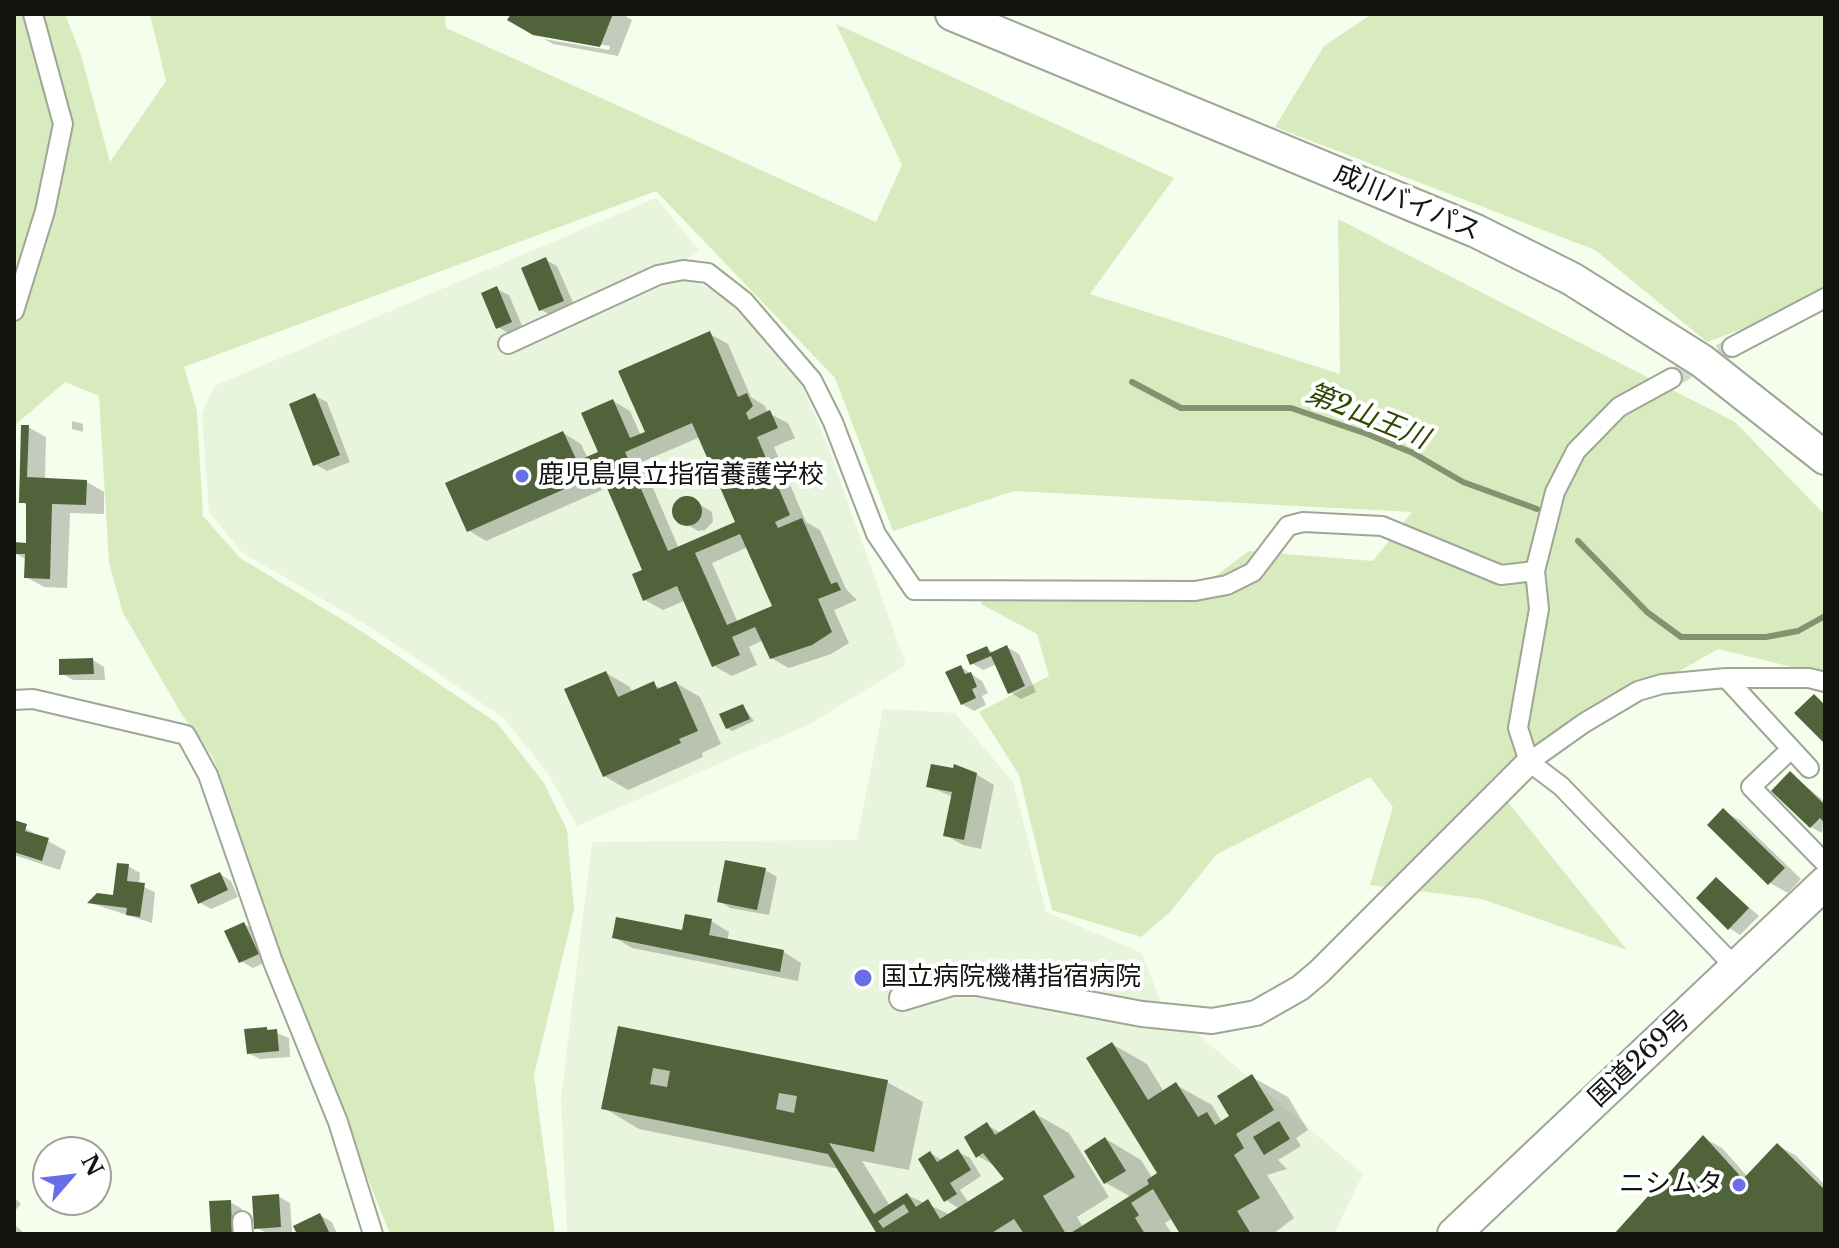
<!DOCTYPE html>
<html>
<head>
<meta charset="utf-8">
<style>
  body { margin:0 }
  #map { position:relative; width:1839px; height:1248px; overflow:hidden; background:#f5fdec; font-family:"Libre Baskerville",serif }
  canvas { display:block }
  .frame { position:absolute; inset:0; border:16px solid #12140f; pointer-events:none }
  .north { position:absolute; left:32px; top:1136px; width:80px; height:80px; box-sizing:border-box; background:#fff; border:2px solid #a0a19f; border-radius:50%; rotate:62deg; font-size:22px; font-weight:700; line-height:32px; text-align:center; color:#12140f }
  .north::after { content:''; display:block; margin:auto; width:28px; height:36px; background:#696ee7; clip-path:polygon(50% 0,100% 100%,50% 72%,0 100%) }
</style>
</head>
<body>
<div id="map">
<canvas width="1839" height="1248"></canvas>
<div class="frame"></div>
<div class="north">N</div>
</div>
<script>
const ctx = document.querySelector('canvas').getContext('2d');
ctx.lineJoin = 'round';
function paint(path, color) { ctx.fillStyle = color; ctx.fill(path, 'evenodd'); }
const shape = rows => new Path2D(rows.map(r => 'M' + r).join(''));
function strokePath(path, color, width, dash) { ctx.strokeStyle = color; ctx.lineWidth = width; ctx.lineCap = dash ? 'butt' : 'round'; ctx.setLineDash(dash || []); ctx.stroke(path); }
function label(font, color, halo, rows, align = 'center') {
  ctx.font = font + ' "Libre Baskerville","Noto Sans JP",serif'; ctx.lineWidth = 8; ctx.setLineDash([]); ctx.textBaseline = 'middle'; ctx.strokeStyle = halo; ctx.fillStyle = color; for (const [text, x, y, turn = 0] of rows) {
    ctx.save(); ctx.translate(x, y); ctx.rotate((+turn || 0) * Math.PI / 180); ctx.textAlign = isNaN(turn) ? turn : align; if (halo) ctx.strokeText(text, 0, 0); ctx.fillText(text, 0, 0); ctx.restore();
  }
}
paint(shape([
  [656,198,699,250,681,263,685,279,707,287,735,305,800,381,825,439,906,665,812,723,577,826,549,775,504,718,365,624,243,553,209,512,202,414,214,386],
  [883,709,955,713,1013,782,1046,912,1142,953,1161,1003,1363,1174,1334,1234,567,1234,561,1098,592,842,857,840]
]), '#e9f4dc');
paint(shape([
  [14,14,65,14,81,55,110,162,166,81,150,14,445,14,446,28,876,222,902,165,836,24,1174,178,1090,294,1340,374,1338,219,1735,422,1825,515,1825,675,1718,649,1490,780,1627,950,1482,899,1370,885,1393,807,1370,777,1217,854,1169,913,1141,937,1052,910,1019,775,979,712,1049,676,1037,634,981,604,990,589,1205,584,1249,551,1373,561,1412,512,1014,491,893,531,835,378,656,191,184,367,197,411,203,516,240,558,358,629,497,723,544,783,567,830,574,910,534,1075,555,1234,390,1234,302,1014,213,758,181,713,123,613,109,563,99,396,65,382,14,426],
  [1372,14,1825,14,1825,288,1792,311,1707,342,1595,250,1275,127,1324,46]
]), '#d7ebbf');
paint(shape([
  [513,14,622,14,632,20,618,56,553,44,544,39,609,50,610,46,534,33],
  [546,260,557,266,575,307,553,316,541,310],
  [497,289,509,295,523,328,510,334,498,327],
  [710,334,728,344,751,397,765,406,768,413,788,423,795,438,774,447,806,522,820,530,846,589,857,600,834,610,849,643,831,654,789,668,771,658,763,640,749,647,757,665,732,676,714,666,686,600,663,610,645,600,645,571,606,481,599,484,602,490,486,541,468,530,563,433,581,444,588,459,601,453,613,401,630,411,641,436,647,433],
  [700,437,738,523,679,549,642,462],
  [748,547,774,607,738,623,712,563],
  [315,396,327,402,350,462,327,471,315,464],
  [72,421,83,424,83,432,72,429],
  [28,427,46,437,45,480,87,482,104,492,104,514,70,513,67,588,44,587,26,577,27,560,15,553,27,545,28,506,21,501],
  [689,498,712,512,713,522,705,530,698,531,676,518,675,507,682,499],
  [1007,647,1019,654,1036,692,1021,699,1010,692,997,664,983,670,972,663,986,648,995,653],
  [93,660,104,667,105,680,73,680,61,673],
  [961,667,982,681,988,693,982,696,986,705,974,711,962,704],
  [606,673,630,687,633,693,653,684,662,689,676,683,700,697,721,744,702,753,703,757,628,790,604,776],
  [743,706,754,721,732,731,727,728],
  [1790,773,1825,802,1822,833,1811,827],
  [976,774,994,785,981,849,963,845,945,835,953,797,928,786],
  [1723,811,1741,821,1801,879,1788,893,1770,883],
  [14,822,66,851,60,870,14,855],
  [128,866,140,873,139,885,155,892,152,923,90,903,114,897],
  [765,870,777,877,769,915,730,908,719,901],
  [220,874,231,881,238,897,211,909,199,902],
  [1717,879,1759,916,1740,935,1729,928],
  [711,921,729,932,727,941,784,952,801,963,798,981,632,948,614,937,684,932],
  [244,924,256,931,270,960,253,968,241,961],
  [619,1028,887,1082,923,1102,909,1170,862,1161,890,1206,907,1195,951,1215,960,1209,946,1200,930,1153,942,1160,958,1152,970,1158,981,1176,960,1190,969,1203,1007,1180,997,1167,978,1156,987,1125,1001,1133,1034,1113,1069,1133,1109,1197,1077,1217,1083,1227,1131,1197,1106,1183,1106,1139,1141,1160,1153,1179,1160,1174,1112,1044,1147,1064,1164,1092,1176,1085,1212,1105,1222,1122,1232,1117,1252,1077,1288,1097,1308,1130,1296,1138,1301,1146,1278,1160,1287,1169,1267,1175,1294,1218,1273,1234,1183,1234,1173,1218,1165,1223,1172,1234,879,1234,839,1169,639,1129,604,1108],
  [267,1029,289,1038,290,1057,260,1059,248,1053],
  [1704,1138,1722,1148,1748,1177,1777,1145,1795,1155,1825,1185,1825,1234,1616,1234],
  [278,1196,290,1203,292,1232,268,1234,256,1227],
  [14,1197,21,1204,14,1212],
  [230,1202,242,1209,243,1234,213,1234],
  [320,1215,332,1222,337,1234,299,1234],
  [14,1224,25,1234,14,1234]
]), '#0003');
strokePath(shape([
  [1132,382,1181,408,1291,408,1367,434,1413,453,1463,482,1537,509],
  [1578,541,1647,612,1681,637,1766,637,1798,631,1825,616]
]), '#839271', 6);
paint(shape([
  [511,14,613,14,600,47,533,35,507,20],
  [546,257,564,301,539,311,521,268],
  [497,286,512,322,496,329,481,293],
  [710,331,738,397,747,393,753,406,746,413,749,420,770,410,778,428,757,437,790,515,775,522,778,528,802,518,831,584,837,582,841,590,818,599,832,632,812,645,770,659,755,627,732,637,740,655,712,667,677,586,643,601,632,574,642,570,598,467,583,474,585,480,467,532,445,483,563,431,577,461,598,452,581,413,613,399,630,438,645,432,618,371],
  [692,423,735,522,668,551,625,452],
  [740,534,772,606,727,625,695,553],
  [315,393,340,455,313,466,289,404],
  [21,425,29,425,27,477,87,480,86,505,52,504,50,579,24,578,25,554,14,554,14,542,26,543,26,503,19,503],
  '672 511a15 15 0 1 1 30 0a15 15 0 1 1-30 0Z',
  [1007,645,1025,686,1008,694,991,656,970,665,966,655,987,646,990,653],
  [93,658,94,674,59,675,59,659],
  [961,665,965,674,971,672,977,687,972,689,976,698,961,705,945,672],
  [606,671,618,697,654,681,657,689,676,681,698,731,679,739,681,743,603,777,564,689],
  [1814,694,1825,705,1825,744,1794,713],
  [743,704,750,719,726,729,719,714],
  [931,764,953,768,954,764,977,773,964,840,943,836,952,792,926,787],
  [1790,771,1825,805,1825,823,1820,818,1810,828,1771,791],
  [1723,808,1785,868,1768,885,1707,825],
  [14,820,27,824,25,831,49,838,42,861,14,852],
  [725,860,766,868,757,910,717,902],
  [117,863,129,864,127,881,145,883,140,917,126,915,127,908,87,903,97,893,113,895],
  [220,872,228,890,198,904,190,885],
  [1716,877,1749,908,1728,930,1696,898],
  [685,914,712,919,709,935,784,950,780,972,612,938,616,917,682,930],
  [244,922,259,954,239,963,224,931],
  [618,1026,888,1080,874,1152,829,1143,874,1214,907,1193,916,1207,928,1199,940,1219,1004,1179,983,1153,976,1158,964,1137,987,1122,995,1135,1034,1110,1075,1177,1043,1196,1066,1234,1024,1234,1014,1219,990,1234,877,1234,828,1154,601,1109],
  [653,1068,670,1071,667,1087,650,1084],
  [779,1093,797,1096,794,1113,776,1109],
  [904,1204,909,1212,883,1228,878,1221],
  [267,1027,267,1030,277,1029,279,1051,247,1054,244,1029],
  [1112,1042,1148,1100,1176,1082,1198,1117,1207,1112,1215,1125,1229,1116,1217,1096,1252,1074,1274,1110,1236,1134,1244,1148,1234,1155,1260,1198,1237,1211,1251,1234,1180,1234,1153,1189,1131,1203,1139,1215,1135,1218,1145,1234,1069,1234,1149,1184,1147,1180,1157,1173,1086,1058],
  [1279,1121,1290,1139,1264,1155,1253,1137],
  [1703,1135,1743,1179,1777,1143,1825,1190,1825,1234,1614,1234],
  [1105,1137,1126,1171,1104,1184,1084,1151],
  [958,1149,971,1170,950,1183,957,1194,944,1202,918,1159,930,1151,937,1162],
  [279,1194,281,1227,254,1229,252,1196],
  [231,1200,232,1234,211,1234,209,1201],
  [320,1213,330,1234,297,1234,293,1226]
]), '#51633a');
strokePath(shape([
  [1672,378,1732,347]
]), '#d3dacb', 18, [18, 9]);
const minor = shape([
  [14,311,45,211,63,124,33,14],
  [508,344,658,275,683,270,708,273,744,301,812,380,833,422,876,534,914,590,1195,591,1227,585,1253,572,1288,526,1303,522,1382,526,1501,575,1535,571],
  [1732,347,1825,298],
  [1672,378,1619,407,1576,451,1555,492,1535,571,1539,609,1518,728,1529,762,1561,786,1736,968],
  [1726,678,1809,768],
  [14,700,33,699,186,735,208,775,273,962,338,1122,373,1234],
  [1791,749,1751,787,1825,863],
  [1529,762,1584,723,1638,691,1662,684,1726,678,1809,678,1825,682],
  [242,1221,243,1234]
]);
const tertiary = shape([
  [902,998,952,983,977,983,1142,1014,1212,1021,1256,1013,1300,988,1319,972,1529,762]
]);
const trunk = shape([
  [952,14,1476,231,1572,279,1702,361,1825,458],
  [1454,1234,1825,883]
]);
strokePath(minor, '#9ea696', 22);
strokePath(tertiary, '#9ea696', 28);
strokePath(trunk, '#9ea696', 36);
strokePath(minor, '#fff', 18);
strokePath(tertiary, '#fff', 24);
strokePath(trunk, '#fff', 32);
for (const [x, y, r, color] of [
  [522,476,8,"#696ee7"],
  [863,978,10,"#696ee7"],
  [1739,1185,8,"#696ee7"]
]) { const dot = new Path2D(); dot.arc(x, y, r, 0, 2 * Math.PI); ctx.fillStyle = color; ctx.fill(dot); strokePath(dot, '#fff', 3); }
label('26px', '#12140f', '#fff', [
  ["成川バイパス",1407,203,23],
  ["国道269号",1640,1059,-43]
]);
label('26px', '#12140f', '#fff', [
  ["鹿児島県立指宿養護学校",538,476],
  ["国立病院機構指宿病院",881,978],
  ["ニシムタ",1723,1185,"right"]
], 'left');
label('italic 28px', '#304700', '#fff', [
  ["第2山王川",1367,417,22]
]);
</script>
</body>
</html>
